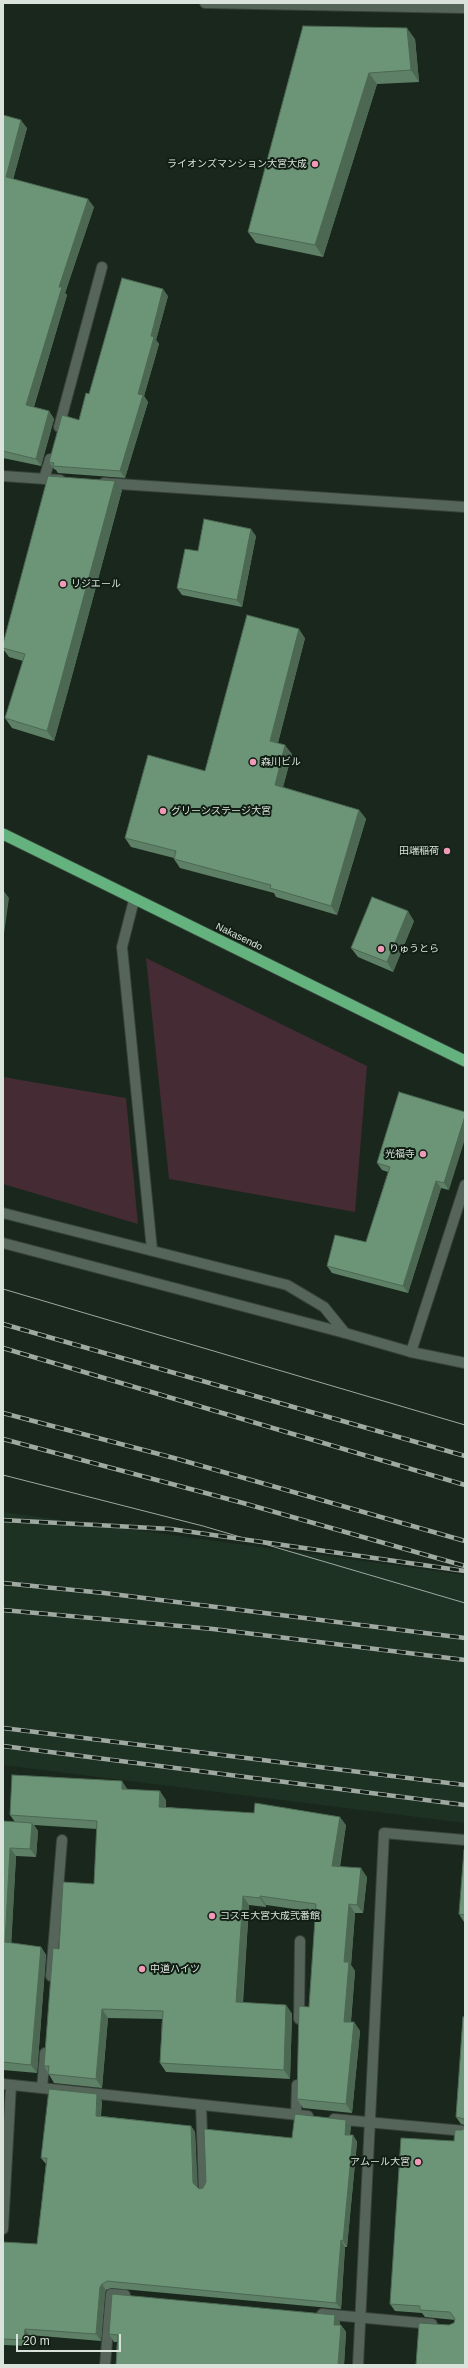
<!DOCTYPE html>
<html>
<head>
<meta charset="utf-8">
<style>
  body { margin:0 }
  #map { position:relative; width:468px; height:2368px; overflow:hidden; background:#1a271d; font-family:Arial,sans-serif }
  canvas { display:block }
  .frame { position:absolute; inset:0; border:4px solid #dae2dc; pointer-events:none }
  .scale { position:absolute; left:16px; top:2334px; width:105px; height:18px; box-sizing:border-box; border:2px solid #dae2dc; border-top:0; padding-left:5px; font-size:12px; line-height:14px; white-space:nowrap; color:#dae2dc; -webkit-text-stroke:3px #101e14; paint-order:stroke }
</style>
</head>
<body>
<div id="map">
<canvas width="468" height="2368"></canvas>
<div class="frame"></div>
<div class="scale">20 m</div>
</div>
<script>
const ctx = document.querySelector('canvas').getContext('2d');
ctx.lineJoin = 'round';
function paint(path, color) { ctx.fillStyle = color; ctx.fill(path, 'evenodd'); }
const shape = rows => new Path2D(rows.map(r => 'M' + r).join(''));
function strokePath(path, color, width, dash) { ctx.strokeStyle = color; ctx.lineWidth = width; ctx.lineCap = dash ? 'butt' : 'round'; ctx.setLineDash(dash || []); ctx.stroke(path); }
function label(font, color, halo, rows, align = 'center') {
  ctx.font = font + ' Arial,"Noto Sans JP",sans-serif'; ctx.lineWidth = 4; ctx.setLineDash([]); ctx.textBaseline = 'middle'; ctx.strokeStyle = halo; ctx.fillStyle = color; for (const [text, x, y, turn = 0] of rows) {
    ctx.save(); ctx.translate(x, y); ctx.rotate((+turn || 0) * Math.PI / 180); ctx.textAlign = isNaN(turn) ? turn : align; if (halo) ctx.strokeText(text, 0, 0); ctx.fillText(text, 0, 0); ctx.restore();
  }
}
paint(shape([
  [3,1512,465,1575,465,1823,3,1765]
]), '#1e3224');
paint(shape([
  [146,958,367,1066,355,1212,169,1179],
  [3,1077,126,1098,138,1224,3,1184]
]), '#442b34');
const service = shape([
  [59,427,102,267],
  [134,900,122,947,152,1250],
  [51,1976,62,1840],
  [299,2019,300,1941],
  [42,2088,45,2053],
  [201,2105,204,2189],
  [296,2115,297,2085],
  [3,2229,11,2085],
  [322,2314,432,2324],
  [105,2365,111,2294,125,2295]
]);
const minor = shape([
  [205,3,465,8],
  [3,476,60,480],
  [44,479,50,459],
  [104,483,465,507],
  [3,1213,287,1285,324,1307,345,1333],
  [411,1352,465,1185],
  [3,2084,308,2116],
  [334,2119,465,2131],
  [358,2365,384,1833,465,1840]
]);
const tertiary = shape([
  [3,1243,345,1333,411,1352,465,1363]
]);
const trunk = shape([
  [3,834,465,1061]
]);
strokePath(service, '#37423a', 12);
strokePath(minor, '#37423a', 12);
strokePath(tertiary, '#37423a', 12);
strokePath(trunk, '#37423a', 13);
strokePath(service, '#556559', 10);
strokePath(minor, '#556559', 10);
strokePath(tertiary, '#556559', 10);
strokePath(trunk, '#64b27d', 11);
strokePath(shape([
  [3,1289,465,1425],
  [3,1475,203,1526,465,1603]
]), '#9fa8a1', 1);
const rail = shape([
  [3,1324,465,1456],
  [3,1348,465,1485],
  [3,1413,174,1458,465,1541],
  [3,1439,243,1503,465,1566],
  [3,1520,171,1529,465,1571],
  [3,1583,104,1593,465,1638],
  [3,1610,213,1629,465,1660],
  [3,1728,465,1785],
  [3,1746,465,1805]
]);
strokePath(rail, '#9fa8a1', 4.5);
strokePath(rail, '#101e14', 3, [9]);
paint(shape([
  [303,26,415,39,419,82,377,84,323,257,256,243,248,232],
  [3,115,27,128,13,179,94,207,65,293,67,295,34,407,49,411,54,419,41,466,3,458],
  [168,296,156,340,159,344,144,396,148,402,125,478,58,473,56,470,54,469,49,462,79,420,89,394],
  [122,490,69,687,54,741,12,728,5,718,23,661,9,657,3,649,3,644],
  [256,536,242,607,182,595,177,588],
  [305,638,278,743,292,754,283,787,359,810,366,819,337,915,276,897,274,893,180,868,174,859,174,858,131,847,125,838,205,771],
  [414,921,393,972,358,957,351,948],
  [399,1092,449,1190,441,1188,408,1293,332,1273,327,1266,366,1242,388,1172,382,1170,377,1163],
  [128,1789,166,1800,166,1807,346,1825,340,1867,367,1877,363,1913,355,1913,351,1965,355,1971,351,2022,354,2022,360,2031,352,2113,303,2108,297,2099,309,2007,316,1912,266,1905,266,1907,249,1905,243,2003,286,2005,292,2014,290,2079,166,2072,160,2063,162,2019,108,2018,102,2088,54,2083,44,2066,59,1949,94,1884,97,1829,34,1825,38,1831,36,1857,16,1856,11,1943,41,1947,46,1955,37,2073,3,2070,3,1821,15,1822,10,1815],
  [465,1850,465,1922,464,1922,459,1914],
  [465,2017,465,2125,461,2124,456,2117],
  [102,2101,101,2116,191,2126,195,2132,197,2187,199,2189,203,2188,292,2138,346,2120,351,2126,350,2135,353,2135,357,2142,347,2247,345,2247,341,2309,111,2288,106,2290,105,2293,101,2341,29,2335,28,2346,3,2345,3,2242,37,2244,46,2164,41,2158],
  [462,2130,465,2365,449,2325,454,2323,455,2320,425,2317,422,2313,395,2311,390,2304,454,2141],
  [340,2322,339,2325,341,2325,346,2332,344,2365,116,2365,117,2342,114,2342,109,2334]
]), '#5d8066');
paint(shape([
  [407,28,415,39,419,82,411,70],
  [369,73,377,84,323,257,315,245],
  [21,120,27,128,12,184,6,177],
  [88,199,94,207,65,293,67,295,32,413,26,405,59,287],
  [163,289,168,296,156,340,159,344,144,396,148,402,125,478,120,471,151,336],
  [49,411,54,419,41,466,36,459],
  [115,481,122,490,69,687,54,741,47,731],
  [251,529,256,536,242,607,237,600],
  [299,629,305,638,276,750,270,741],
  [285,745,292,754,281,794,275,785],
  [359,810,366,819,337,915,331,906],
  [3,890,9,898,3,941],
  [408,911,414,921,393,972,387,962],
  [465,1116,465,1139,449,1190,444,1183],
  [436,1181,441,1188,408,1293,403,1286],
  [122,1781,128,1790,122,1789],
  [160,1791,166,1800,165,1815,159,1807],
  [340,1817,346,1825,338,1875,332,1866],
  [32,1823,38,1831,36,1857,30,1849],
  [10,1848,16,1856,11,1950,5,1942],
  [361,1868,367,1877,363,1913,357,1905],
  [243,1896,249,1905,242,2011,236,2002],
  [260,1896,266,1905,266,1907,260,1898],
  [349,1904,355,1913,351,1965,355,1971,350,2030,344,2022,344,1962],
  [41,1947,46,1955,37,2073,31,2065],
  [286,2005,292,2014,290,2079,284,2070],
  [102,2009,108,2018,102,2088,96,2079],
  [354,2022,360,2031,352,2113,346,2104],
  [97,2094,102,2101,100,2122,96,2116],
  [346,2120,351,2126,349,2141,345,2135],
  [191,2126,195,2132,198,2189,193,2183],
  [353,2135,357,2142,347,2247,343,2241],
  [341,2240,345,2247,341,2309,336,2303],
  [102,2284,106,2290,105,2293,101,2341,96,2334,100,2287],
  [335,2315,340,2322,339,2332,334,2325],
  [341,2325,346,2332,344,2365,338,2365],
  [25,2329,29,2335,28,2346,24,2340]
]), '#4c6853');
const building = shape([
  [303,26,407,28,411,70,369,73,315,245,248,232,303,26],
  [3,115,21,120,6,177,88,199,59,287,62,287,26,405,49,411,36,459,3,451,3,115],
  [122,278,163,289,151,336,154,337,138,394,143,395,120,471,53,466,54,463,49,462,62,415,79,420,86,393,89,394,122,278],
  [48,476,115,481,62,677,47,731,5,718,25,654,3,648,3,644,48,476],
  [204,519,251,529,237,600,177,588,185,549,198,551,204,519],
  [247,615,299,629,270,741,285,745,275,785,359,810,331,906,270,888,271,885,174,859,176,851,125,838,148,755,205,771,247,615],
  [372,897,408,911,387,962,351,948,372,897],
  [399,1092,465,1112,465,1116,444,1183,436,1181,403,1286,327,1266,335,1235,366,1242,390,1167,377,1163,399,1092],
  [12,1775,122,1781,122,1789,160,1791,159,1807,254,1813,255,1803,340,1817,332,1866,361,1868,357,1905,349,1904,344,1962,349,1962,344,2022,354,2022,346,2104,297,2099,299,2006,309,2007,316,1904,260,1896,260,1898,243,1896,236,2002,286,2005,284,2070,160,2063,163,2011,102,2009,96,2079,48,2074,49,2066,44,2066,53,1948,59,1949,63,1882,94,1884,97,1821,10,1815,12,1775],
  [3,1821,32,1823,30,1849,10,1848,5,1942,41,1947,31,2065,3,2062,3,1821],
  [464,1850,465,1850,465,1915,459,1914,464,1850],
  [463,2017,465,2017,465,2124,464,2119,456,2117,463,2017],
  [49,2089,97,2094,96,2116,191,2126,193,2183,199,2189,203,2188,206,2182,204,2129,292,2138,295,2114,346,2120,345,2135,353,2135,343,2241,341,2240,336,2303,107,2281,102,2284,100,2287,96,2334,25,2329,24,2340,3,2339,3,2242,37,2244,47,2158,41,2158,49,2089],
  [465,2128,465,2365,416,2365,419,2323,449,2325,454,2323,455,2319,450,2312,420,2310,420,2306,390,2304,401,2138,454,2141,455,2130,462,2130,465,2128],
  [112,2294,335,2315,334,2325,341,2325,338,2365,116,2365,118,2335,109,2334,112,2294]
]);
paint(building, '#6c9577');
strokePath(building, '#4c6853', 1);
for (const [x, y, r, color] of [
  [315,164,4,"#f09ab7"],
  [63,584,4,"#f09ab7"],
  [253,762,4,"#f09ab7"],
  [163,811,4,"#f09ab7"],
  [447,851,4,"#f09ab7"],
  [381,949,4,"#f09ab7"],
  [423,1154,4,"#f09ab7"],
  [212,1916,4,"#f09ab7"],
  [142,1969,4,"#f09ab7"],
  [418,2162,4,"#f09ab7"]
]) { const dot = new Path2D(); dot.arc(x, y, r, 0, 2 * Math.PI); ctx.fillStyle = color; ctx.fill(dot); strokePath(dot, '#101e14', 1.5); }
label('10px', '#dae2dc', '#101e14', [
  ["ライオンズマンション大宮大成",307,164,"right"],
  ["リジエール",71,584],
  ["森川ビル",261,762],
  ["グリーンステージ大宮",171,811],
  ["田端稲荷",439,851,"right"],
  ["りゅうとら",389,949],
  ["光福寺",415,1154,"right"],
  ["コスモ大宮大成弐番館",220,1916],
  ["中道ハイツ",150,1969],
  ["アムール大宮",410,2162,"right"]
], 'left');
label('10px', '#dae2dc', '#101e14', [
  ["Nakasendo",239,937,26]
]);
</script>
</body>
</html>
